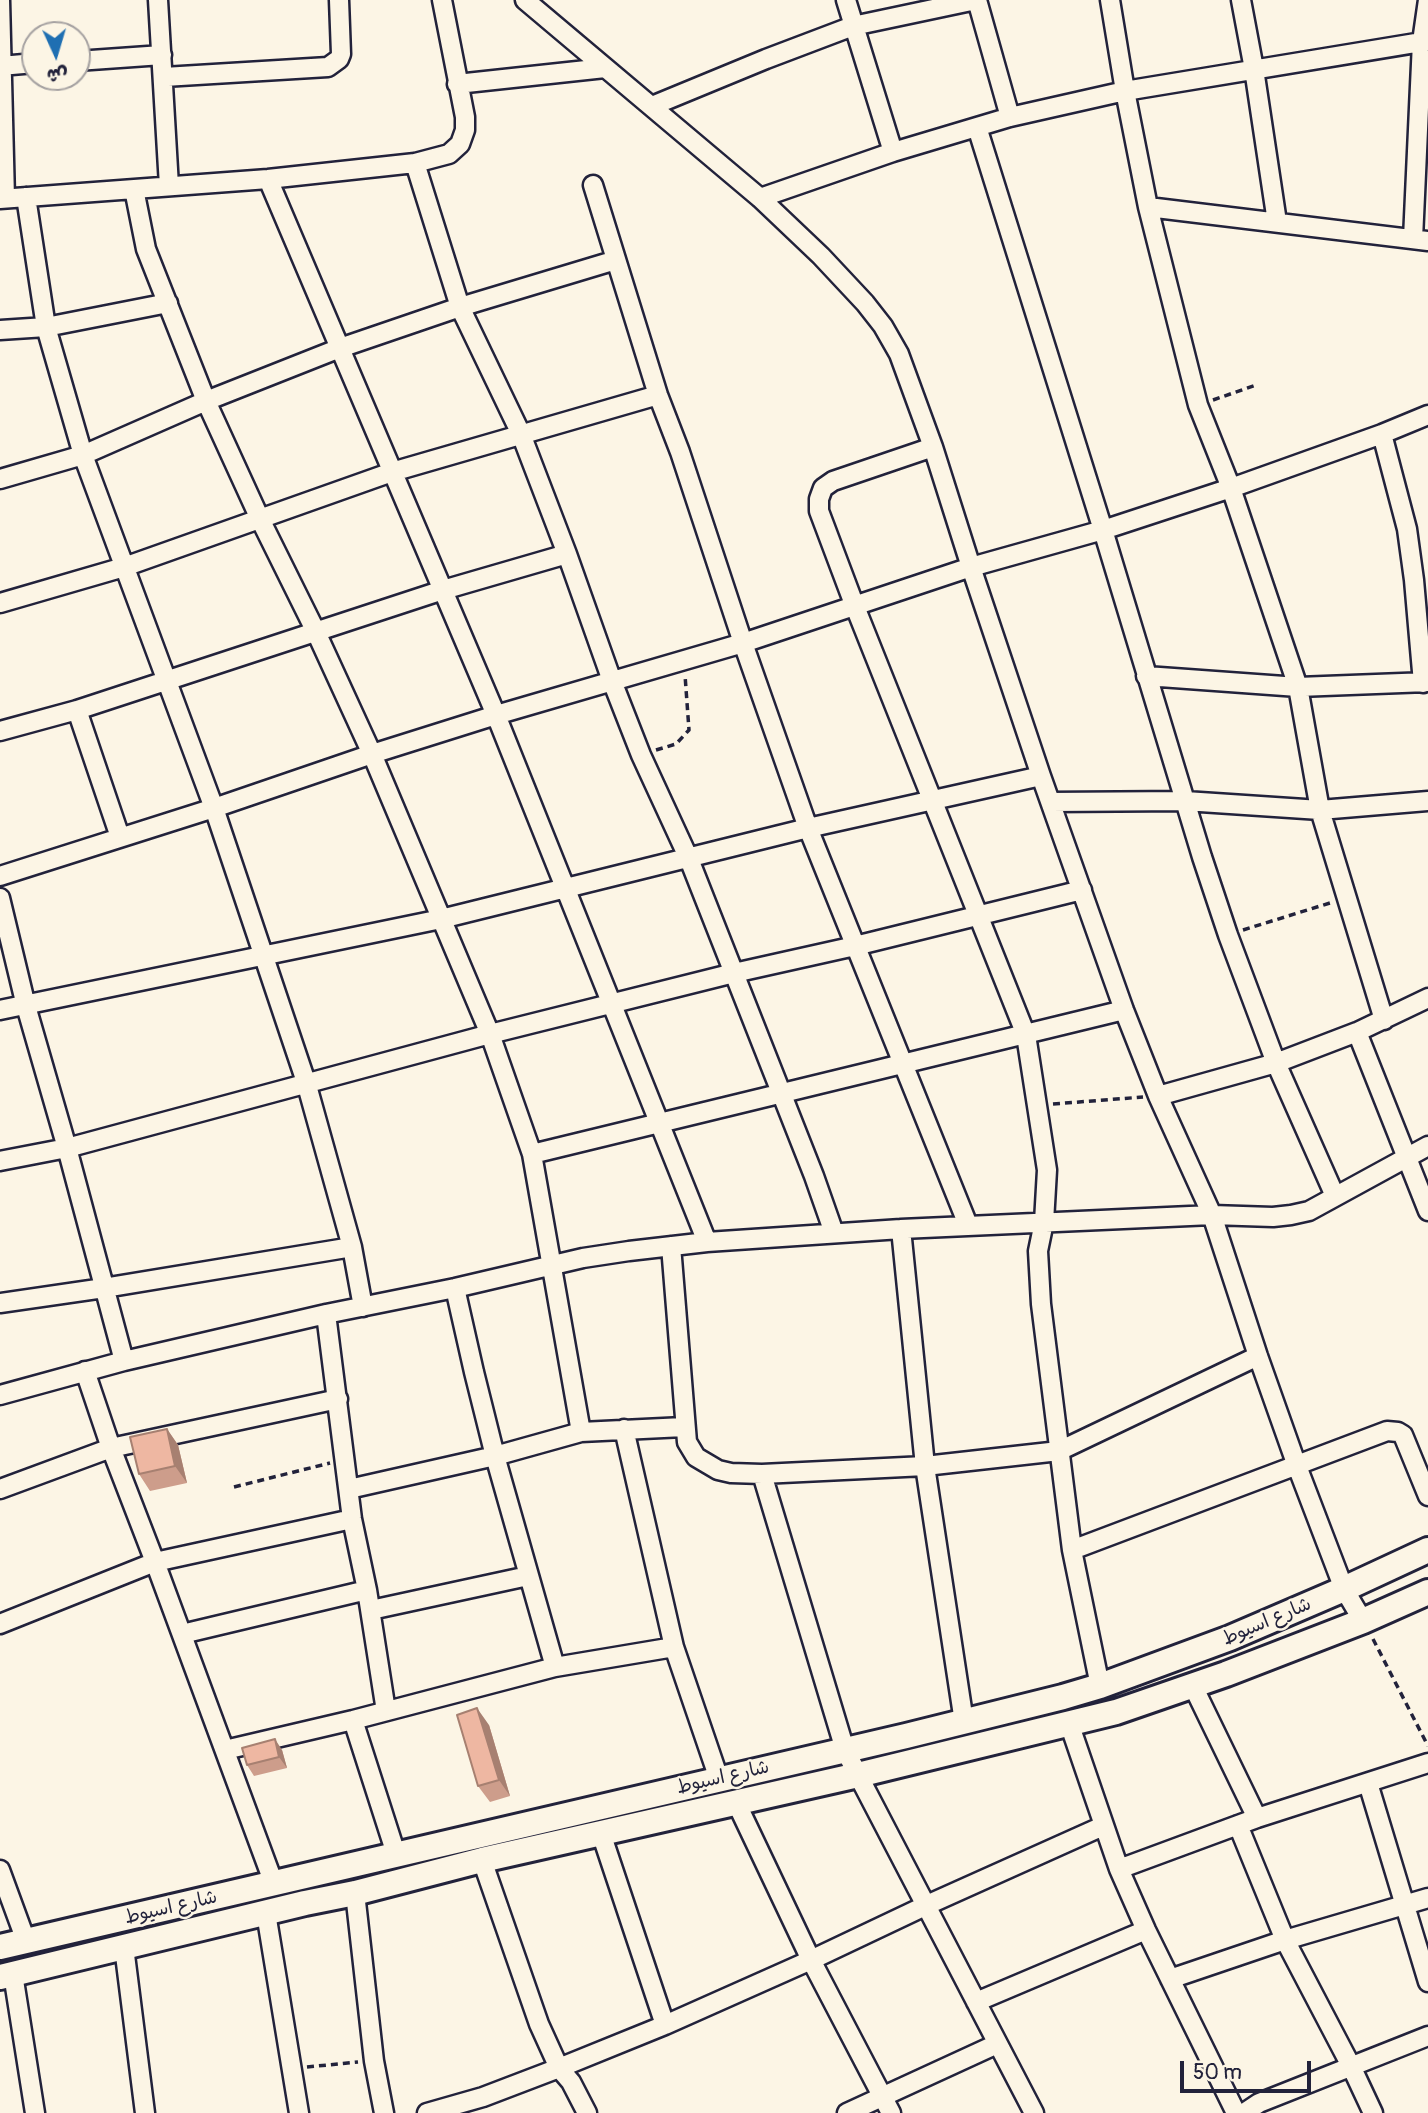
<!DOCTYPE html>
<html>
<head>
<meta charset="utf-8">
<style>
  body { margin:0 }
  #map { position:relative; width:1428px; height:2113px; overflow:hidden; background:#fcf5e5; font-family:Pangolin,"Playpen Sans Arabic",sans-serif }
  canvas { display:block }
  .north { position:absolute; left:21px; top:21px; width:70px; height:70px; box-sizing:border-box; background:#fcf5e5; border:2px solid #a5a1a1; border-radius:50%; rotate:176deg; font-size:19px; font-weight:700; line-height:28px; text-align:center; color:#22223b }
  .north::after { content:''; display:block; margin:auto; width:24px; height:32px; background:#1f6fb2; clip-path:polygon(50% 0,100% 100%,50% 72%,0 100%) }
  .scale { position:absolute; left:1180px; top:2061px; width:131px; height:32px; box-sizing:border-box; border:4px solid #22223b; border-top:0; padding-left:9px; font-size:21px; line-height:24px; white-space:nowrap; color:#22223b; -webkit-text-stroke:5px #fcf5e5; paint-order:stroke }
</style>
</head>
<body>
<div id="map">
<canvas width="1428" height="2113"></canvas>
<div class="north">ش</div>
<div class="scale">50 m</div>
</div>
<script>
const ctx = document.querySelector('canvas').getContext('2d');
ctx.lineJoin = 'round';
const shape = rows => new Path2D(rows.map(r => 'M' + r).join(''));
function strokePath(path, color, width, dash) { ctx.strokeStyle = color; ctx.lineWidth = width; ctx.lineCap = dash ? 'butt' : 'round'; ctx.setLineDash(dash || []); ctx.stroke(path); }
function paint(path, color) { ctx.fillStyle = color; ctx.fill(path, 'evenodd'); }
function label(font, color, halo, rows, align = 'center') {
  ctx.font = font + ' Pangolin,"Playpen Sans Arabic",sans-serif'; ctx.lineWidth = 5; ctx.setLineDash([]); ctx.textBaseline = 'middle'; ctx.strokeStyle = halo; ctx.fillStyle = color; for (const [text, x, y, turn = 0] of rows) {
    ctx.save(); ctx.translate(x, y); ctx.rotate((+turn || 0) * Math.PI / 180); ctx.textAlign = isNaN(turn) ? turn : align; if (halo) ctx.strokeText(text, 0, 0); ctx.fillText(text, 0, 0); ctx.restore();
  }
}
const street = shape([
  [0,0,5,198],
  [158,0,169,186],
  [846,0,893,152],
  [977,0,1010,117],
  [1110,0,1125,91,1148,207,1198,405,1231,488,1298,687,1320,810,1384,1020],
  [1241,0,1254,69,1277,222],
  [77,61,162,55],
  [0,66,35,63],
  [164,77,328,67,339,59,341,54,339,0],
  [457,84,605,68],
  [652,106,766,59,853,26,976,0],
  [977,127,1103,530,1202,857,1228,935,1276,1063,1335,1196],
  [415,163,460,307,521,434,567,554,612,681,641,755,689,859,814,1176,834,1233],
  [268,179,496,715,707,1242],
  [593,185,658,395,680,452,743,643,808,828,968,1225],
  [134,189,146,249,206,401,260,519,316,632,372,754,490,1034,532,1154,581,1432],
  [760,198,893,152,1010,117,1125,91,1428,41],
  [0,199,268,179,415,163,449,154,460,144,465,130,465,117,442,0],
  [1148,207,1428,241],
  [1413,239,1422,42,1428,0],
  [0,330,46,327,168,303],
  [1382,434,1407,529,1414,580,1423,683],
  [933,447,833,481,823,488,819,499,819,511,854,604,1026,1035,1047,1170,1044,1222,1038,1251,1041,1304,1072,1550,1100,1686],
  [0,479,83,455,206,401,340,348,460,307,616,260],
  [0,603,124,567,392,472,658,395],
  [1146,676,1298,687,1428,682],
  [77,710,120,837],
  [0,731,77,710,443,590,567,554],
  [1051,802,1185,801,1320,810,1428,801],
  [0,876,214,808,372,754,496,715,743,643,971,567,1103,530,1231,488,1382,434,1428,415],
  [0,898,26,1006,67,1148,124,1361],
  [0,1010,441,919,808,828,1041,776],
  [1357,1032,1428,1211],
  [1158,1096,1276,1063,1357,1032,1428,998],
  [532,1154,1124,1010],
  [0,1161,67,1148,490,1034,734,973,855,946,1082,890],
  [901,1229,925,1466,964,1722],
  [671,1246,687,1442,696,1457,718,1470,731,1473,762,1474,845,1750,1034,2113],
  [352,1247,363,1307],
  [455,1288,474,1372,495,1456,555,1667],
  [0,1303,104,1288,352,1247,306,1082,214,808,83,455,46,327,26,197],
  [326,1314,352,1519,367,1590,386,1711],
  [85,1371,111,1448,155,1562,274,1884],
  [0,1395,124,1361,326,1314,455,1288,583,1258,629,1251,707,1242,901,1229,1212,1215,1158,1096,1124,1010,1041,776,971,567,933,447,899,354,883,326,865,303,821,256,760,198,525,0],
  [624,1429,674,1647,719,1779],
  [762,1474,925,1466,1059,1451,1258,1356],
  [0,1489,111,1448,338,1399],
  [349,1489,495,1456,581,1432,684,1427],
  [1072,1550,1387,1431,1398,1432,1403,1435,1428,1496],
  [371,1610,528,1576],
  [1363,1621,1344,1589,1297,1466,1258,1356,1212,1215,1273,1217,1291,1215,1309,1211,1428,1146],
  [0,1624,155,1562,352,1519],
  [182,1634,367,1590],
  [1193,1686,1257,1818],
  [353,1720,396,1854],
  [1069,1723,1119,1869,1146,1930,1236,2113],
  [225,1750,353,1720,555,1667,674,1647],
  [1368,1783,1428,1982],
  [736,1802,811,1960,891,2113],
  [1238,1825,1285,1940,1351,2066,1373,2113],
  [601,1833,665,2025],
  [482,1860,539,2024,559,2068,571,2082,587,2113],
  [1119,1869,1257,1818,1428,1763],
  [0,1870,26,1941],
  [355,1893,374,2061,384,2113],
  [266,1913,299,2113],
  [124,1947,145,2113],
  [13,1974,35,2113],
  [1170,1979,1285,1940,1428,1898],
  [976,2002,1146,1930],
  [427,2113,483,2097,559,2068,665,2025,811,1960,927,1905,1103,1826],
  [847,2113,997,2044],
  [1244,2113,1259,2103,1428,2036]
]);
const secondary = shape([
  [0,1947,906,1736,1063,1697,1100,1686,1230,1638,1344,1589,1428,1550],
  [0,1977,305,1903,355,1893,482,1860,858,1775,1116,1712,1226,1674,1363,1621,1428,1592]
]);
strokePath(street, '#22223b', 23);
strokePath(secondary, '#22223b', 30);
strokePath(shape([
  [1213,400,1256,385],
  [656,750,676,744,689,730,685,675],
  [1243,930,1333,902],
  [1053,1104,1143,1097],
  [234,1487,330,1463],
  [1373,1639,1428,1746],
  [307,2067,358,2062]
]), '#22223b', 3.5, [7, 5]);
strokePath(street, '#fcf5e5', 18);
strokePath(secondary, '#fcf5e5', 24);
paint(shape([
  [167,1429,178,1445,187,1483,150,1491,139,1474],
  [489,1725,510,1796,490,1802,478,1786],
  [282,1750,287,1768,254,1776,247,1765]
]), '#cd9d8b');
paint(shape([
  [167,1429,178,1445,187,1483,175,1466],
  [477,1708,489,1725,510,1796,499,1780],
  [275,1739,282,1750,287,1768,279,1757]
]), '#a78071');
const building = shape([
  [167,1429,175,1466,139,1474,130,1437,167,1429],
  [477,1708,499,1780,478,1786,457,1715,477,1708],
  [275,1739,279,1757,247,1765,242,1748,275,1739]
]);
paint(building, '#eeb7a2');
strokePath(building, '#a78071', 2);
label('19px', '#22223b', '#fcf5e5', [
  ["شارع اسيوط",1267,1622,-23],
  ["شارع اسيوط",723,1778,-13],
  ["شارع اسيوط",171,1908,-13]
]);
</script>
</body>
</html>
